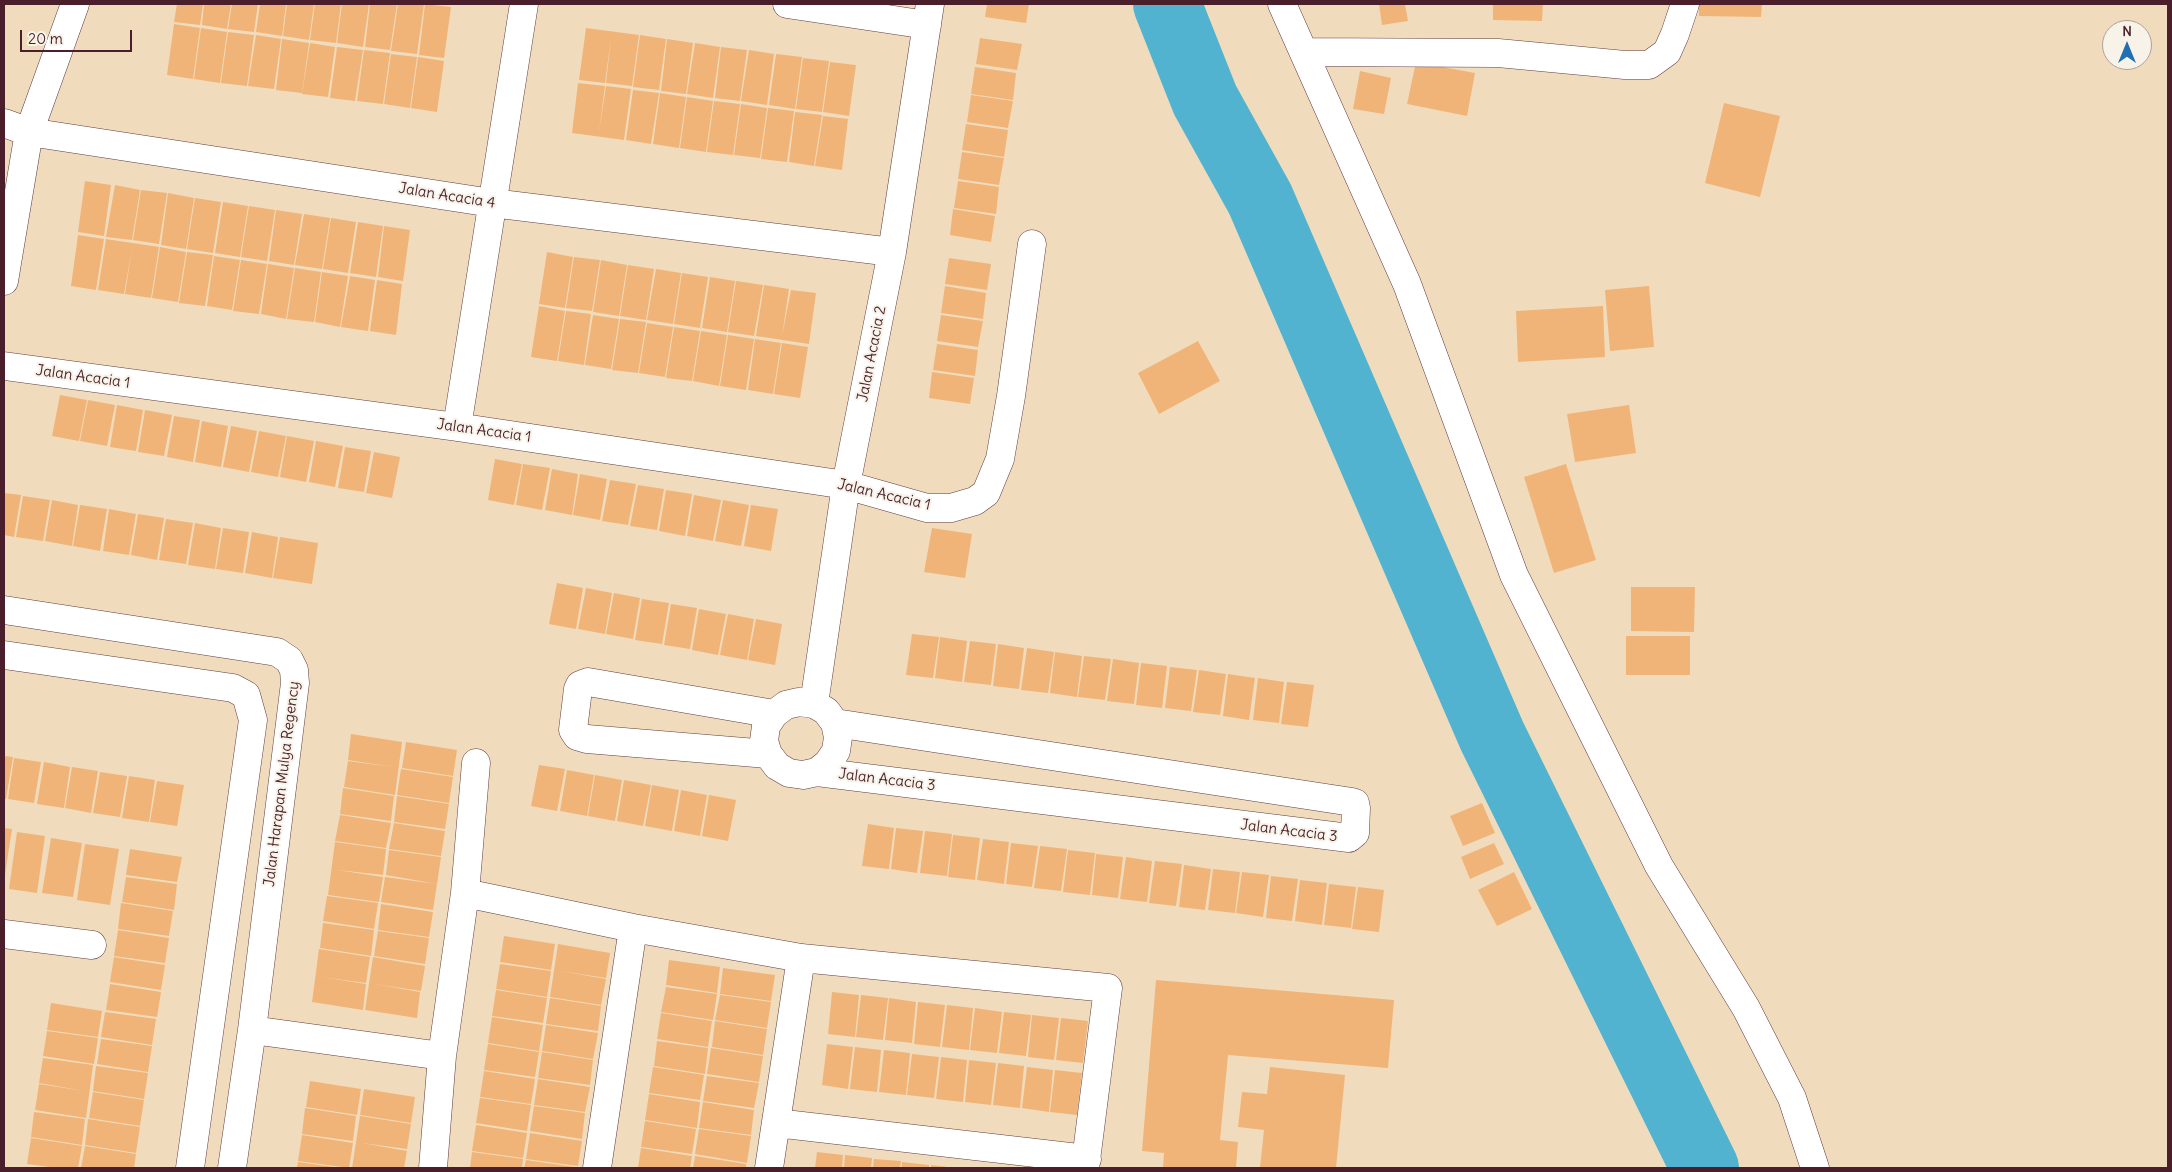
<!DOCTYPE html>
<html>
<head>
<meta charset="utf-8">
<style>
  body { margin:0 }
  #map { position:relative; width:2172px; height:1172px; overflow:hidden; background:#f0dcbc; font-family:Delius,sans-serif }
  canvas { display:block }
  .frame { position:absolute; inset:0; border:5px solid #4a1f2b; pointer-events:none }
  .north { position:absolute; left:2102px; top:20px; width:50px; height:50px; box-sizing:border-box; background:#f7f3e8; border:1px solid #b29e9c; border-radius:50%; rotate:0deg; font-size:14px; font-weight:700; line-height:20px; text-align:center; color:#4a1f2b }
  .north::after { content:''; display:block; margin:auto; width:18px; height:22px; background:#1f6fb2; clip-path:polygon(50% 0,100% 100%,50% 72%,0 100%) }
  .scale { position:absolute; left:20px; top:30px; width:112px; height:22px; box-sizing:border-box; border:2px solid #4a1f2b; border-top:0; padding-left:6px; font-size:15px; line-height:18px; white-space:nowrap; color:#4a1f2b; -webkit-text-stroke:4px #f7f3e8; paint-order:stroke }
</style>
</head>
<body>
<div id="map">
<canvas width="2172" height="1172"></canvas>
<div class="frame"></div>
<div class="north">N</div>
<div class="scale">20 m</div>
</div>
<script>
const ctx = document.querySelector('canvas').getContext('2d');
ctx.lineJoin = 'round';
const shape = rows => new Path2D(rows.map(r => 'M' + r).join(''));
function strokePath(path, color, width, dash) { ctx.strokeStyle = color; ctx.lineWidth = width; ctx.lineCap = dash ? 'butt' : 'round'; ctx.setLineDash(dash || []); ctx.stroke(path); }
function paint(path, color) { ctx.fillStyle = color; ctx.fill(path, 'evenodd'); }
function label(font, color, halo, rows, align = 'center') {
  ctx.font = font + ' Delius,sans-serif'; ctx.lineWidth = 4; ctx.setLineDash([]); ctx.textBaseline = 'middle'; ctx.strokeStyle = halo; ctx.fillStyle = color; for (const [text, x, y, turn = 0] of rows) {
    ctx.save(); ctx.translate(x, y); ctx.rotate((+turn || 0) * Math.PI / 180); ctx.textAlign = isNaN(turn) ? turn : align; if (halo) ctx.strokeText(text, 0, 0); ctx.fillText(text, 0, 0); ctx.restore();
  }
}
strokePath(shape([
  [1167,4,1205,100,1260,199,1492,736,1705,1168]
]), '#51b3cf', 68);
paint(shape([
  [177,4,203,4,200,25,174,22],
  [204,4,231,4,227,29,202,25],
  [232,4,258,4,254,32,228,29],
  [260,4,286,4,282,36,256,32],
  [287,4,314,4,309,40,283,36],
  [315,4,341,4,336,43,310,40],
  [342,4,369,4,363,47,337,43],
  [370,4,397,4,390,50,365,47],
  [398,4,424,4,417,54,391,51],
  [425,4,451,7,444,58,419,55],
  [987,4,1029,4,1026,23,985,17],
  [1379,4,1405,4,1408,21,1382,25],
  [1493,4,1543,4,1542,21,1493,20],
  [1699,4,1762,4,1761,17,1699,16],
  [174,24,200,28,193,79,167,75],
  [201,28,227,32,220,83,194,79],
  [586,28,639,35,632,86,606,83,611,38,605,83,579,80],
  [228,32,254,35,247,86,221,83],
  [256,35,281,39,274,89,248,86],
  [640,35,666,39,659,90,633,87],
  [980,38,1022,44,1017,70,976,64],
  [282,39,309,43,302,93,276,90],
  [667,39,693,43,686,94,661,91],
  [310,43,335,47,328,97,302,94],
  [695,43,720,47,713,98,687,94],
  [337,47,363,50,355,101,330,98],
  [721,47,747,50,740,101,715,98],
  [364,50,390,53,383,104,357,101],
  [749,50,774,54,767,105,741,101],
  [391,54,417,57,410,108,384,104],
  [776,54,802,57,795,109,769,105],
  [418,57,444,61,437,112,411,108],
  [803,58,829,61,822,112,796,109],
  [830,62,856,65,849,116,823,112],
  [1416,62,1475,73,1467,116,1407,104],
  [975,67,1016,73,1013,100,971,94],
  [1360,71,1391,78,1384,114,1353,109],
  [578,83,605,86,599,132,606,86,631,89,624,140,572,133],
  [633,90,659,93,651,144,626,140],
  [660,93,686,97,679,148,653,144],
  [971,95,1013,101,1008,128,967,122],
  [687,97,713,101,706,152,680,148],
  [714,101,740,104,733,155,707,152],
  [1724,103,1780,116,1760,197,1705,183],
  [741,104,767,108,760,158,734,155],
  [768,108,794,111,787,162,761,159],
  [795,112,822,115,814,166,789,162],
  [823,116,848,119,842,170,815,166],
  [966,124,1008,130,1004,157,962,150],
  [962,152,1004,158,999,185,958,179],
  [85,181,111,185,104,236,78,232],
  [958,181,999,187,996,214,954,208],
  [115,185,140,190,132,240,106,237],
  [141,190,167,193,159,244,133,240],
  [168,193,194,198,186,249,161,245],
  [195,198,221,202,213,253,187,249],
  [223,202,248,206,240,257,215,253],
  [249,206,275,210,267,261,241,257],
  [953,209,995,216,991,242,950,235],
  [276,210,302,214,294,265,269,261],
  [304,214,330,218,322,269,295,265],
  [331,218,356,222,348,273,323,269],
  [358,222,383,226,376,277,350,273],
  [384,226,410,230,403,281,378,277],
  [78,235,104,239,96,290,71,286],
  [106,239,159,247,151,298,125,294,132,249,124,294,98,290],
  [160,247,186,252,178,302,152,298],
  [187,252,213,255,205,306,179,303],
  [547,252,573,257,565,308,539,304],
  [214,256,240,260,232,310,207,306],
  [574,257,600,260,592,311,566,308],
  [949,258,991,264,987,290,945,284],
  [241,260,267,264,259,314,233,311],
  [601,260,627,265,619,316,593,312],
  [268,264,294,268,286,319,261,314],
  [628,265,654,269,646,320,620,316],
  [295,268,321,272,314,322,287,319],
  [656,269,681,273,673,324,647,320],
  [322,272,348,276,340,327,315,322],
  [682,273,708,277,700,328,674,324],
  [350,276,375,280,368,331,341,327],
  [710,277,735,281,727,332,702,328],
  [377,280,402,284,396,335,370,331],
  [736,281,763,285,754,336,728,332],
  [764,285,789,289,782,336,791,290,816,293,809,344,756,336],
  [945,286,986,293,983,319,941,313],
  [1649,286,1654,347,1610,351,1605,290],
  [539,306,565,311,557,361,531,357],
  [1603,306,1605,357,1518,362,1516,311],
  [566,311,591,314,584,365,558,361],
  [593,315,619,319,611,369,585,365],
  [941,315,983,321,978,347,937,341],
  [620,319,646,322,638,373,612,370],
  [647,323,673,327,665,377,639,373],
  [674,327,700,331,692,381,666,378],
  [701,331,727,335,719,386,693,381],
  [728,335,754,339,746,390,720,386],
  [755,339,781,343,773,394,748,390],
  [1198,341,1220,381,1159,414,1138,373],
  [782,343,808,347,800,398,774,394],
  [937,344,978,350,975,376,933,370],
  [932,372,974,378,970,404,929,398],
  [60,395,87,400,79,441,52,436],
  [88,400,115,405,107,446,80,441],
  [117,405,143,410,136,451,110,447],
  [1629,405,1636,453,1575,462,1567,414],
  [145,410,172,415,164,456,138,452],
  [174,416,200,420,193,462,167,457],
  [202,421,228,426,221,467,195,462],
  [231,426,257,431,249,472,223,467],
  [259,431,286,436,278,477,251,472],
  [287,436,314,441,306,482,280,477],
  [316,441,343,446,335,487,309,482],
  [345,447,371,451,364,492,338,488],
  [374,452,400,457,392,498,366,493],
  [495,459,522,464,514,505,488,500],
  [523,464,550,468,542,510,516,505],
  [1566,464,1596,560,1554,573,1524,477],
  [552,469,578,474,572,515,545,510],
  [580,474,607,479,600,520,573,515],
  [610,480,636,484,628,525,602,521],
  [638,485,664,489,657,530,630,526],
  [666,490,692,494,685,536,659,531],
  [4,493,21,495,14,537,4,535],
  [694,495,721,500,713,541,687,536],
  [23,496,50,500,43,541,16,537],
  [52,500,78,505,72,546,45,541],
  [723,500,749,505,741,546,715,541],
  [80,505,107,509,100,551,73,546],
  [751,505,778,509,771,551,744,546],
  [109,509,136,514,129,555,103,551],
  [138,514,164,518,157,560,131,555],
  [166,519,193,523,186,564,159,560],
  [195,523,221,528,215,569,188,565],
  [223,528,249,532,243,573,216,569],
  [932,528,972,534,965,578,924,572],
  [252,532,278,537,272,578,245,573],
  [280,537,318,543,312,584,273,578],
  [557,583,583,588,576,629,549,624],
  [1631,587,1695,587,1694,632,1631,631],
  [586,588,612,593,605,634,578,629],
  [614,593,640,598,633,639,606,634],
  [642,599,669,603,662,644,635,640],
  [671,604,697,608,690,649,664,645],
  [699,609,726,614,718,655,692,650],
  [728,614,754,619,747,660,720,655],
  [756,619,782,624,775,665,748,660],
  [912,634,939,637,933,678,906,675],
  [1626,636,1690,636,1690,675,1626,675],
  [940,637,967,641,962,682,935,678],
  [970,641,996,644,991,685,964,682],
  [998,644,1024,648,1019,689,993,686],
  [1027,648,1054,652,1048,693,1021,690],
  [1055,652,1082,656,1077,697,1050,693],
  [1084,656,1111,659,1105,700,1078,697],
  [1113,659,1139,663,1134,704,1107,701],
  [1141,663,1167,666,1162,708,1136,705],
  [1170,667,1197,670,1191,711,1165,708],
  [1199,670,1226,674,1220,715,1193,712],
  [1228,674,1255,678,1249,720,1223,716],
  [1258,678,1284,682,1279,723,1253,720],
  [1287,682,1314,685,1308,727,1281,724],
  [351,734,402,742,395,795,344,787,348,761,393,767,348,760],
  [406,742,457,750,453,776,402,768],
  [4,756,13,757,6,799,4,799],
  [14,758,41,762,34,803,8,799],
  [44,762,70,767,64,808,37,804],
  [539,765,565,769,557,811,531,806],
  [72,767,98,771,91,813,65,808],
  [401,769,453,777,449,803,397,795],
  [567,770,594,775,587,816,560,811],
  [100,772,127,776,120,817,93,813],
  [595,775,622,780,615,821,588,816],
  [129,776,155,780,149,822,122,818],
  [624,780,651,785,643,826,617,821],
  [157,781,184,785,177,826,150,822],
  [652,785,679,790,672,831,645,826],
  [343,788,394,796,391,821,340,814],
  [681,790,707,795,700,836,674,831],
  [709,795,736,800,728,841,702,836],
  [397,796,449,804,445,829,394,822],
  [1482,803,1495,833,1463,846,1450,816],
  [340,815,391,823,386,848,335,841],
  [394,823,445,831,441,856,389,849],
  [868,824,894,828,889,869,862,866],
  [4,828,12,829,5,875,4,875],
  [896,828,923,831,917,873,891,869],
  [925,831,952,834,947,876,920,873],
  [17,832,45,836,37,893,9,889],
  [953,835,980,838,975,880,948,877],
  [51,838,82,843,73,897,42,893],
  [983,839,1009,842,1004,884,977,880],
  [335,842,386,849,383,875,337,870,383,877,379,902,328,895],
  [1011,843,1038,846,1032,887,1006,884],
  [1494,843,1504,864,1470,879,1461,857],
  [85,844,119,849,110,905,77,900],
  [1040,846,1067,849,1061,891,1034,888],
  [130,849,182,857,177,882,126,875],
  [389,850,441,857,437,884,386,875],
  [1068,850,1095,853,1090,895,1063,892],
  [1096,854,1123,857,1118,898,1092,895],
  [1126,857,1152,861,1147,902,1120,899],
  [1155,861,1182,864,1176,906,1149,903],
  [1184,865,1211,869,1205,910,1179,907],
  [1213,869,1240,872,1235,913,1208,910],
  [1242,872,1269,875,1263,917,1236,913],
  [1514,872,1532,909,1497,926,1478,890],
  [1271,876,1298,879,1292,921,1266,918],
  [126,877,177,884,174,910,122,902],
  [385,877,437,884,433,910,381,902],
  [1300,880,1327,883,1322,925,1295,921],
  [1329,884,1356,887,1351,928,1324,925],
  [1358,887,1384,890,1379,932,1352,929],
  [327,896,378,903,374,929,323,921],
  [121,903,173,911,169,936,118,929],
  [381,904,433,912,429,937,378,930],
  [323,923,374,930,371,956,320,948],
  [118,930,169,938,165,963,114,956],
  [378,931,429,938,425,964,374,956],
  [504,936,555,944,551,970,500,962],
  [558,944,610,953,606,978,560,971,606,979,601,1005,550,997],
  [319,949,370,957,366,983,321,977,366,984,363,1010,312,1002],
  [114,957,165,965,161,990,110,982],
  [373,957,425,966,421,991,374,984,420,992,417,1018,365,1010],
  [669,960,720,967,717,993,666,985],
  [500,964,551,971,547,997,496,989],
  [723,968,775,975,771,1001,720,994],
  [1156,980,1394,1000,1388,1068,1228,1055,1220,1140,1238,1142,1236,1168,1163,1168,1164,1153,1142,1151],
  [110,984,161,992,157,1017,106,1010],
  [666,987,717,994,713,1020,661,1012],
  [496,990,547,998,543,1023,492,1016],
  [832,992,859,995,855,1037,828,1034],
  [720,995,771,1002,767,1028,715,1020],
  [861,995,888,998,883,1040,856,1037],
  [550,998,601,1006,598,1031,546,1024],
  [889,998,916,1002,912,1043,885,1040],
  [918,1002,945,1005,940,1047,914,1044],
  [51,1003,102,1011,98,1037,47,1030],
  [947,1005,973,1008,969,1050,942,1047],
  [975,1008,1002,1012,997,1053,970,1050],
  [105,1012,156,1019,152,1045,101,1037],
  [1004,1012,1031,1015,1026,1056,999,1053],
  [661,1013,712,1021,708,1047,657,1039],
  [1032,1015,1059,1018,1054,1060,1028,1057],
  [492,1017,543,1025,539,1051,488,1043],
  [1061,1018,1088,1021,1083,1063,1056,1060],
  [715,1021,767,1029,763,1055,712,1047],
  [546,1025,598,1033,593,1059,542,1051],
  [47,1031,98,1038,94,1064,43,1056],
  [101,1039,152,1046,148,1072,97,1064],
  [657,1041,708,1048,705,1074,654,1066],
  [488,1044,539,1052,535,1077,484,1070],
  [827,1044,853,1047,848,1089,822,1085],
  [855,1047,881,1050,877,1092,850,1089],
  [711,1048,763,1056,759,1082,707,1074],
  [884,1050,910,1053,906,1095,879,1092],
  [542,1052,593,1060,590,1085,538,1078],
  [912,1054,939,1057,934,1098,907,1095],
  [941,1057,967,1060,963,1102,936,1099],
  [43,1058,93,1065,86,1118,35,1110,39,1084,84,1091,39,1083],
  [969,1060,996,1063,991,1105,965,1102],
  [998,1063,1024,1066,1020,1108,993,1105],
  [96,1066,148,1073,144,1099,93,1091],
  [653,1067,704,1075,700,1100,649,1093],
  [1027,1067,1053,1070,1049,1112,1022,1108],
  [1270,1067,1345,1075,1336,1168,1260,1168,1264,1130,1238,1127,1242,1092,1267,1094],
  [1055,1070,1082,1073,1077,1115,1050,1112],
  [484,1071,535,1079,531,1104,480,1097],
  [707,1076,759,1083,754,1108,703,1101],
  [538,1079,590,1087,585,1112,534,1105],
  [310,1081,361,1089,357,1115,306,1107],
  [364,1089,415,1097,411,1123,360,1115],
  [93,1092,144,1100,140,1126,89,1118],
  [649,1094,700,1102,697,1128,645,1120],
  [480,1098,531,1105,527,1131,476,1123],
  [703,1102,754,1110,751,1135,699,1128],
  [534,1106,585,1113,582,1139,530,1131],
  [305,1108,356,1116,353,1141,302,1134],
  [34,1112,85,1119,82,1145,31,1137],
  [360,1116,411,1124,407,1149,362,1143,407,1151,404,1168,352,1168],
  [88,1119,140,1127,136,1153,85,1145],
  [645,1121,696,1129,692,1154,641,1147],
  [476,1125,527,1133,523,1158,472,1151],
  [699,1129,751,1136,747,1163,695,1154],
  [530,1133,582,1141,578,1166,526,1159],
  [302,1135,353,1143,349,1168,298,1161],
  [31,1138,82,1146,78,1168,57,1168,27,1164],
  [85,1146,136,1154,134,1168,81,1168],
  [641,1148,692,1156,690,1168,638,1168],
  [472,1152,523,1159,522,1168,470,1168],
  [817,1152,843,1155,842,1168,815,1168],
  [845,1155,872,1158,871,1168,844,1168],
  [695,1156,746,1164,746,1168,693,1168],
  [874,1159,901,1161,900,1168,873,1168],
  [526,1160,575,1167,575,1168,524,1168],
  [298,1162,334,1167,334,1168,297,1168],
  [902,1162,929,1165,929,1168,902,1168],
  [931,1165,948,1167,948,1168,931,1168]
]), '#f1b478');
const minor = shape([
  [787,4,927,25],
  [1282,4,1407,284,1514,575,1659,866,1746,1008,1792,1098,1815,1168],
  [1304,52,1498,53,1625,65,1649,65,1667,52,1675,34,1685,4],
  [4,123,29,132,492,203,892,252],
  [4,281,29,132,75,4],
  [4,366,457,427,846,485,927,508,951,508,975,501,986,493,1000,459,1011,396,1032,244],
  [457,427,524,4],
  [4,610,277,652,289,660,294,670,295,683,252,1030,232,1168],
  [4,655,233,688,246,695,253,720,190,1168],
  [814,704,846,485,892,252,930,4],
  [768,754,587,739,577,736,573,730,578,689,580,685,588,682,774,714],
  [817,772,828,763,836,751,838,737,835,723,826,711,814,704,799,702,786,705,774,714,766,726,764,741,768,754,777,766,789,773,803,775,817,772,1349,838,1355,833,1356,808,1355,803,1352,802,835,723],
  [465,893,633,928,801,958,1108,988,1085,1168],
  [4,934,92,945],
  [252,1030,442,1056],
  [776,1123,1087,1159],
  [433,1168,442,1056,465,893,476,763],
  [597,1168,633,928],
  [769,1168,801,958]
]);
strokePath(minor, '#633b41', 29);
strokePath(minor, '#fff', 28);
label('15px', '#4a1f2b', '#f7f3e8', [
  ["Jalan Acacia 4",447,196,9],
  ["Jalan Acacia 2",872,354,-79],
  ["Jalan Acacia 1",83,377,8],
  ["Jalan Acacia 1",484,431,8],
  ["Jalan Acacia 1",884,495,13],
  ["Jalan Acacia 3",887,780,7],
  ["Jalan Harapan Mulya Regency",282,784,-83],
  ["Jalan Acacia 3",1289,831,7]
]);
</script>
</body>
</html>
